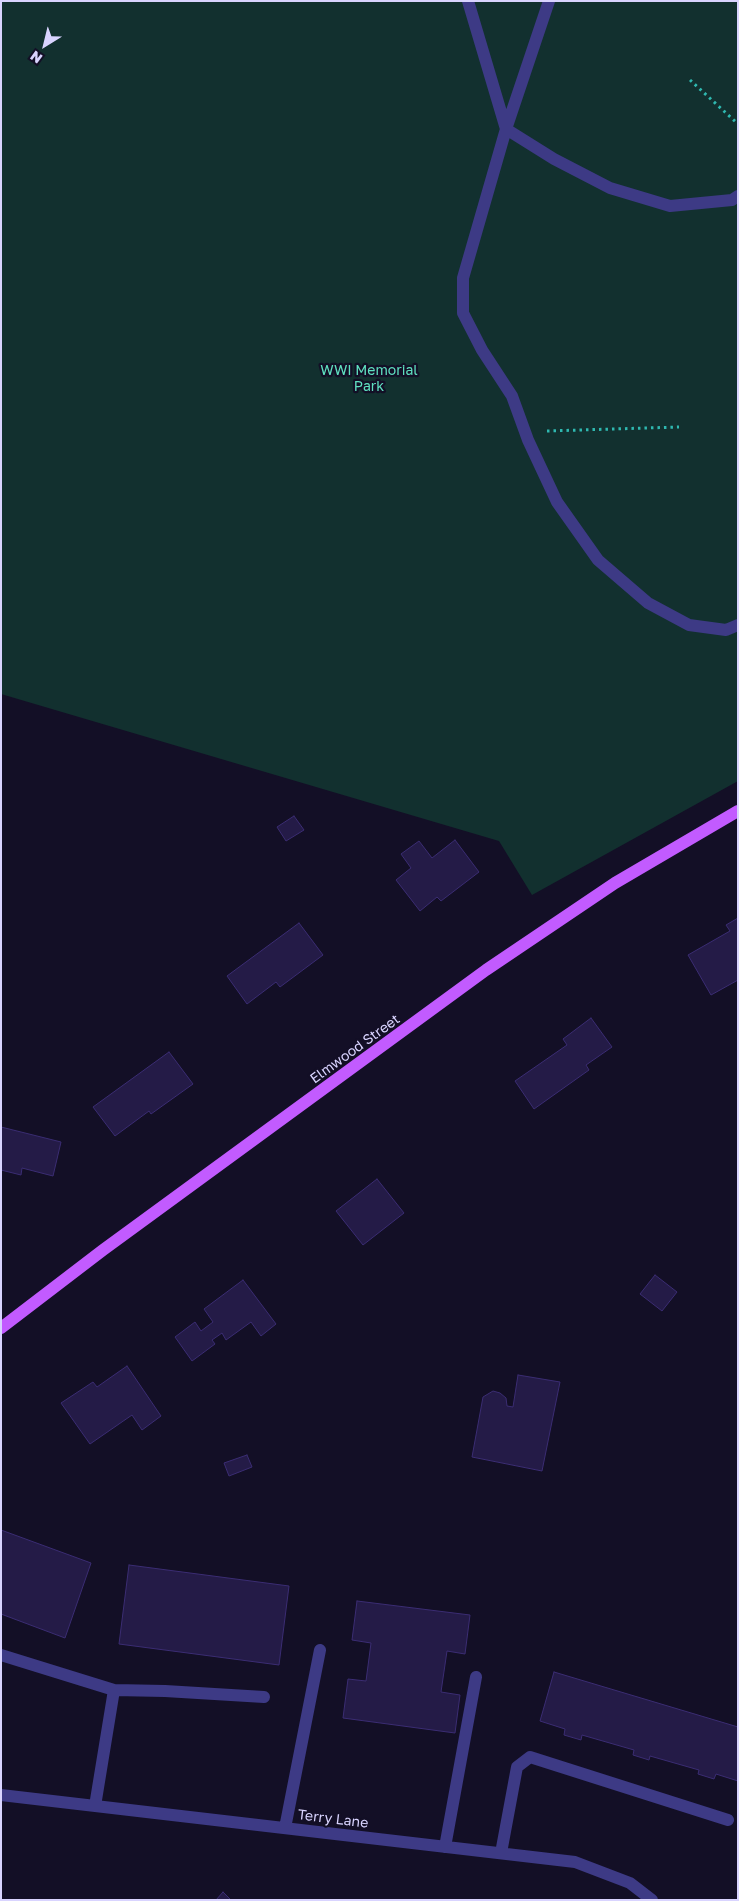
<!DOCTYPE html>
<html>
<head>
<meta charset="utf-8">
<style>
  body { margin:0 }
  #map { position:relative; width:739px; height:1901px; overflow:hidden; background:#130f26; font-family:"Golos Text",sans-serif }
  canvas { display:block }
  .frame { position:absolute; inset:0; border:2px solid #d9d4ff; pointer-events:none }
  .north { position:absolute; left:20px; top:20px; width:50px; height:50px; -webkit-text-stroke:4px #130f26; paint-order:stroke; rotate:216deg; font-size:14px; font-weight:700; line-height:20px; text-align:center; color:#d9d4ff }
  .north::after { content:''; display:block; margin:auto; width:18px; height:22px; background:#d9d4ff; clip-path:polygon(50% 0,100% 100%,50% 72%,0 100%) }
</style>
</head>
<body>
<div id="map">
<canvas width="739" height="1901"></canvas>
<div class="frame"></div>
<div class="north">N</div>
</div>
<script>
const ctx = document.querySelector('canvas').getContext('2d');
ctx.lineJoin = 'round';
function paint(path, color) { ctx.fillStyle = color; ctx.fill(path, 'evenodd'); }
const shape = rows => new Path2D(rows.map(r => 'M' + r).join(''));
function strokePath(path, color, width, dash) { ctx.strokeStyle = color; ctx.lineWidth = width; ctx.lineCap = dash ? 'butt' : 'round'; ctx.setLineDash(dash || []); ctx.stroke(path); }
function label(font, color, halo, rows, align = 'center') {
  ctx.font = font + ' "Golos Text",sans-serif'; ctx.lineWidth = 4.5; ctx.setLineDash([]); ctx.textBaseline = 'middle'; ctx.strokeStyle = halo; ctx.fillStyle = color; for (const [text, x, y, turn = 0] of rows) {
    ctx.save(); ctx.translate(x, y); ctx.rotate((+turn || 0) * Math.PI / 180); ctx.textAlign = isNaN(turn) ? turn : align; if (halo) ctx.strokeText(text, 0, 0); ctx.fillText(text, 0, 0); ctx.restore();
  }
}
paint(shape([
  [1,1,738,1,738,781,532,895,499,841,1,694]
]), '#12302f');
const building = shape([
  [294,816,304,830,286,841,277,827,294,816],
  [455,840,479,872,441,901,437,897,420,911,396,880,411,868,401,854,419,841,432,858,455,840],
  [738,918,738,980,711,995,688,955,730,931,726,925,738,918],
  [299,923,323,955,280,987,276,982,247,1004,227,976,299,923],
  [591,1018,612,1047,586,1065,589,1070,534,1109,515,1081,567,1045,563,1039,591,1018],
  [169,1052,193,1084,151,1114,149,1111,115,1136,93,1107,169,1052],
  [1,1127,61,1142,53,1176,22,1168,21,1175,1,1170,1,1127],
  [377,1179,404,1213,363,1245,336,1211,377,1179],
  [655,1275,677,1292,662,1311,640,1294,655,1275],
  [243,1280,276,1324,261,1336,251,1322,226,1340,222,1333,212,1340,215,1344,192,1361,175,1337,195,1322,201,1331,213,1322,204,1309,243,1280],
  [127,1366,161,1416,142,1430,132,1415,90,1444,61,1403,93,1382,97,1387,127,1366],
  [518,1375,560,1382,542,1471,472,1457,483,1397,493,1391,500,1393,506,1398,507,1406,513,1407,518,1375],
  [247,1455,252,1467,229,1476,224,1463,247,1455],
  [1,1530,91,1563,65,1638,1,1614,1,1530],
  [129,1565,289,1586,279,1665,119,1644,129,1565],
  [357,1601,470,1615,465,1654,447,1651,441,1692,460,1695,455,1733,343,1718,348,1679,366,1681,371,1643,352,1640,357,1601],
  [554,1672,738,1727,738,1781,716,1774,714,1779,698,1774,699,1770,650,1756,649,1760,633,1755,634,1750,582,1735,581,1740,564,1735,565,1729,540,1721,554,1672],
  [223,1892,231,1900,216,1900,223,1892]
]);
paint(building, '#241b47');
strokePath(building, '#3b2d73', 1);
strokePath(shape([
  [690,80,738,124],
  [547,431,679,427]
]), '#2fb8b0', 3, [2.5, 4]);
strokePath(shape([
  [468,1,506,129,463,278,463,313,482,350,512,396,528,440,557,502,598,560,648,603,689,625,726,630,738,625],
  [549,1,506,129,554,159,610,188,670,206,732,200,738,196],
  [1,1655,114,1690,95,1806],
  [114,1690,165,1691,264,1697],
  [1,1795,575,1862,630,1883,652,1900],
  [285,1828,320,1650],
  [445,1847,476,1677],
  [501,1853,517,1767,530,1757,728,1820]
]), '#3d3a85', 12);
strokePath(shape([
  [1,1328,103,1250,486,970,615,883,738,811]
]), '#c25bff', 12);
label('14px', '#5fe0c0', '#130f26', [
  ["WWI Memorial",369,371],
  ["Park",369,387]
]);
label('14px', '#d9d4ff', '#130f26', [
  ["Elmwood Street",355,1049,-36],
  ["Terry Lane",333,1819,7]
]);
</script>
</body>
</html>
